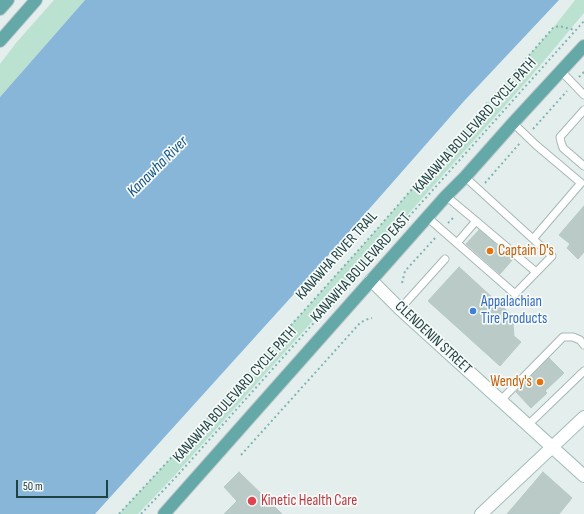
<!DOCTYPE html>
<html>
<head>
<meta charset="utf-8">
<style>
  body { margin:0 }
  #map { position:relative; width:584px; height:514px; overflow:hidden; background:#e4efed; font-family:"Sofia Sans Condensed",sans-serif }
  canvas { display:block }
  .scale { position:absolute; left:16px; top:480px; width:92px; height:18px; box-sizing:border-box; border:2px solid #214242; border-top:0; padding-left:5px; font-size:12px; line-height:14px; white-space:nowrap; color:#214242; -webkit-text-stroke:3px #f5faf9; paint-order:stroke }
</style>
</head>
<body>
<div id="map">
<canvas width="584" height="514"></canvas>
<div class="scale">50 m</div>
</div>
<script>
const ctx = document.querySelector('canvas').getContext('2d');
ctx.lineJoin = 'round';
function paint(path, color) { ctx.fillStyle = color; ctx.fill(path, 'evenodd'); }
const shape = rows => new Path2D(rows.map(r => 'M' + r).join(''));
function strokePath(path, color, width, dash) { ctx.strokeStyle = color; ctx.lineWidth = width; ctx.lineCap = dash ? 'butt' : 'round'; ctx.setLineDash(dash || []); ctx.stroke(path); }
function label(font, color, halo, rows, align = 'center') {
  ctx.font = font + ' "Sofia Sans Condensed",sans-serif'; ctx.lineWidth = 3.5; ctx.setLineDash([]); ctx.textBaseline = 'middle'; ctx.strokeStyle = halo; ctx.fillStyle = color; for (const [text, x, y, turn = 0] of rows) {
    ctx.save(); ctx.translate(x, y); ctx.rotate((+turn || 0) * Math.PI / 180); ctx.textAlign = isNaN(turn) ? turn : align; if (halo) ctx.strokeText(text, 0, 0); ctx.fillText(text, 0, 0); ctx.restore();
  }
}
paint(shape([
  [54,0,85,0,0,97,0,64,16,43],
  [575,0,584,0,584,13,528,80,175,475,138,514,119,514,194,433,364,244,553,28]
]), '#bbe2d0');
paint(shape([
  [85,0,559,0,465,100,312,274,95,514,0,514,0,97]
]), '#87b6d9');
const building = shape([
  [584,206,584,252,578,259,567,248,570,244,559,235,584,206],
  [479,230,513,259,500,274,466,244,479,230],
  [459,267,517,320,513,325,514,336,521,342,500,366,428,301,459,267],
  [549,358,564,373,545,391,547,393,531,408,516,392,549,358],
  [239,472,282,514,224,514,237,501,224,487,239,472],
  [543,472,572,498,559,514,507,514,543,472]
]);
paint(building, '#b9cac7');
strokePath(building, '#b5c9c6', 1);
const lane = shape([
  [561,71,584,95],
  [584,110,560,137,561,142,563,148,584,166],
  [465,177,533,239,581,183,536,145,513,123],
  [446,196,476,221,457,243],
  [427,217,515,294,552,256,533,239],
  [476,221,536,272],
  [400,309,445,259],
  [501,400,563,337,573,337,580,340,584,345],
  [528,425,584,371]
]);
const secondary = shape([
  [371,280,400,309,584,476],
  [481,514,584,417]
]);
const primary = shape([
  [0,9,8,0],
  [0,41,36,0],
  [164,514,446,196,465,177,513,123,584,46]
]);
strokePath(lane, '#a6b8b6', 9);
strokePath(secondary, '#a1bcba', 14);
strokePath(primary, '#c1caca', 14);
strokePath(shape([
  [579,77,584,72],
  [533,129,567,91],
  [485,183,520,143],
  [448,223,455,216],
  [402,283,405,271,436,237],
  [241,455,360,323,365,320,372,318],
  [119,514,194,433,364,244,553,28,559,26,575,30],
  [141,514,176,477,584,21]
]), '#81b5b3', 2, [2, 3]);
strokePath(lane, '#fff', 7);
strokePath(secondary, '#fff', 12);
strokePath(primary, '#64a8a8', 12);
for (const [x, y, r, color] of [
  [490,251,4,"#e8710a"],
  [473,311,4,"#3f7fe0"],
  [540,382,4,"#e8710a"],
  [252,501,5,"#e0444e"]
]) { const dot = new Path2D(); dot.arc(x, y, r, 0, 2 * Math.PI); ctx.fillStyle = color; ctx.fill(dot); strokePath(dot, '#f5faf9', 1.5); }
label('15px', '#214242', '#f5faf9', [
  ["KANAWHA BOULEVARD CYCLE PATH",475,126,-48],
  ["KANAWHA RIVER TRAIL",337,256,-48],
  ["KANAWHA BOULEVARD EAST",361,268,-48],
  ["CLENDENIN STREET",433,338,43],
  ["KANAWHA BOULEVARD CYCLE PATH",235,395,-48]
]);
label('15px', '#c56008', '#f5faf9', [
  ["Captain D's",498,251],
  ["Wendy's",532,382,"right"]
], 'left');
label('15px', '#366cbe', '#f5faf9', [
  ["Appalachian",481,302],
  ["Tire Products",481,319]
], 'left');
label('15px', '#be3a42', '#f5faf9', [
  ["Kinetic Health Care",261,501]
], 'left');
label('italic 16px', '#145485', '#f5faf9', [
  ["Kanawha River",158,167,-45]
]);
</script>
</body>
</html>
